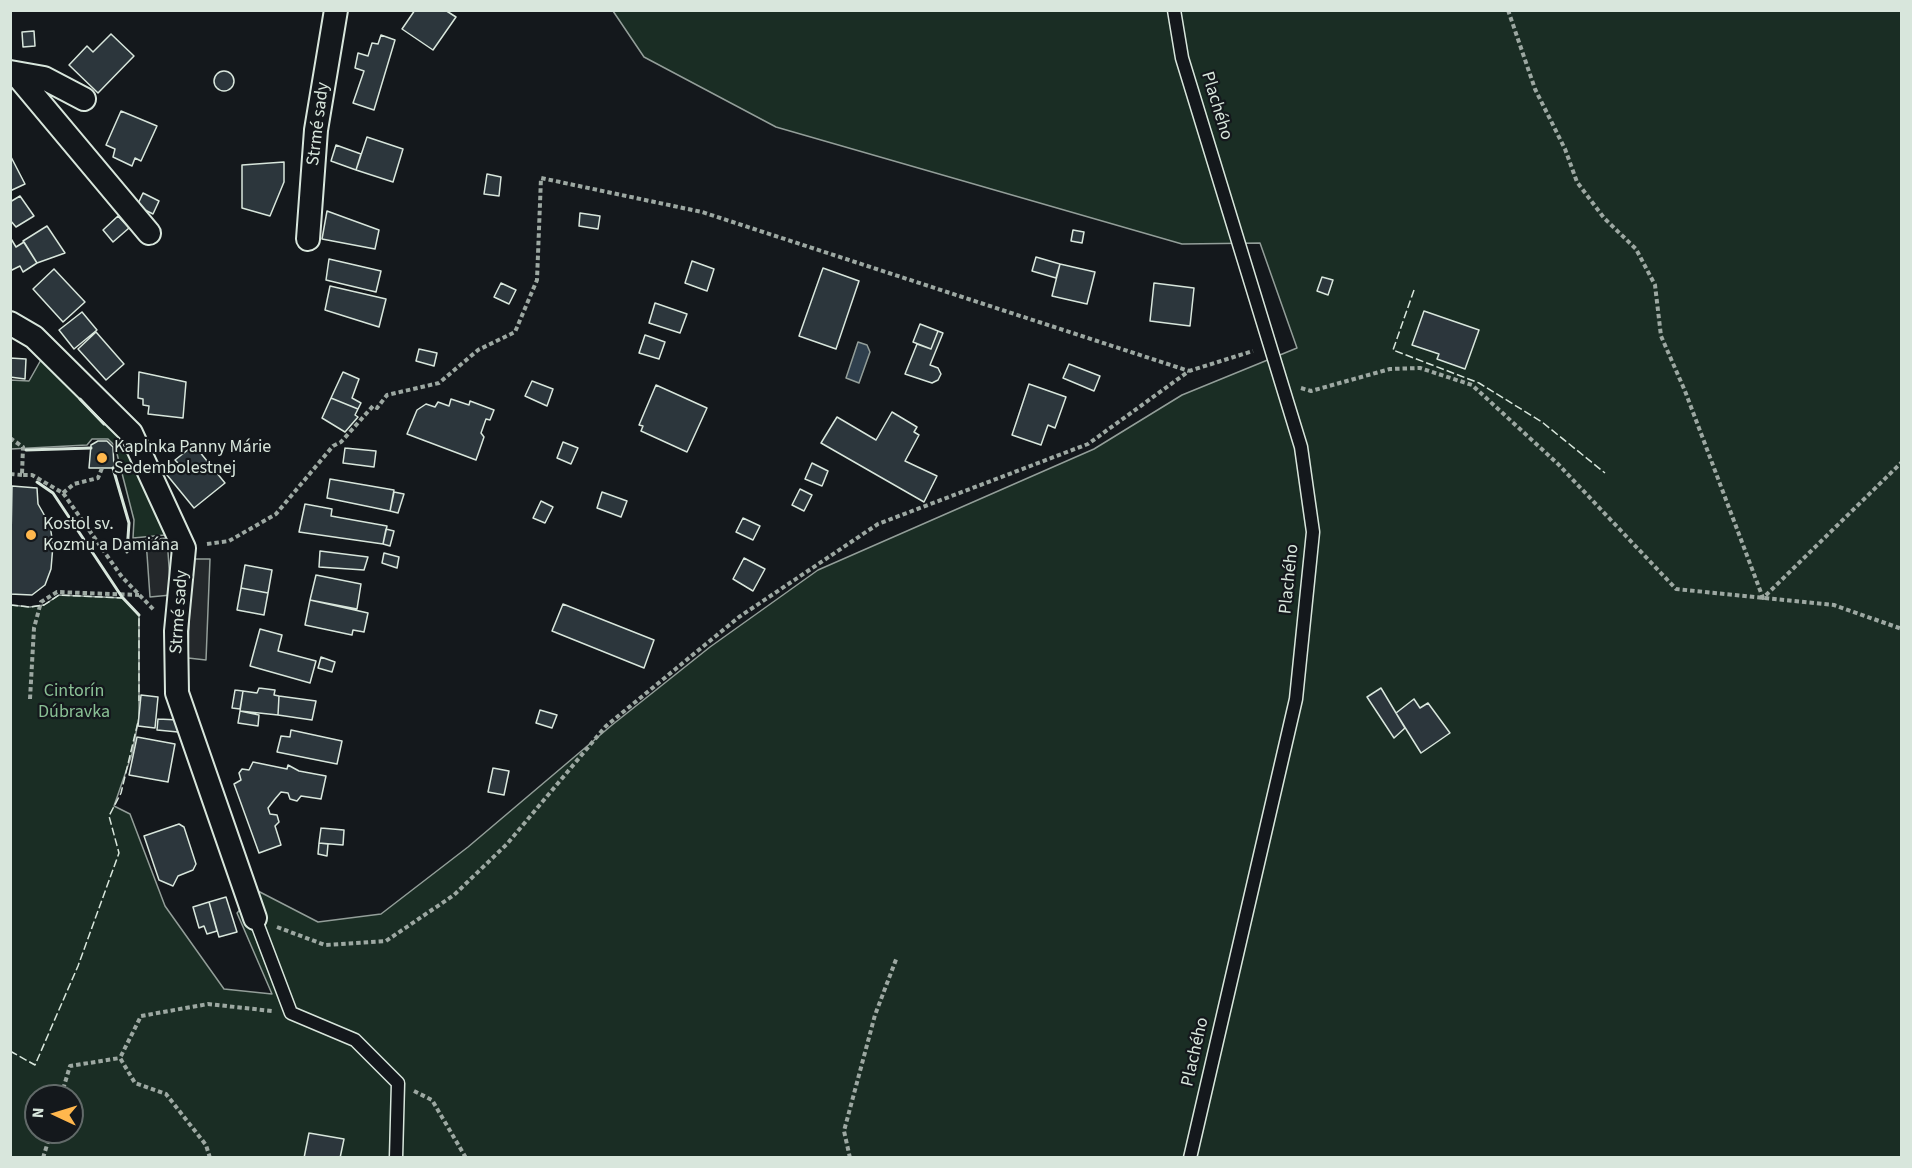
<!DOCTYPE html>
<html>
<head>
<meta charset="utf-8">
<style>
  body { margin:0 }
  #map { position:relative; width:1912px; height:1168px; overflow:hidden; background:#14181c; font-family:"Source Sans 3",sans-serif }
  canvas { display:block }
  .frame { position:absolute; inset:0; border:12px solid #d8e6dc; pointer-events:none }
  .north { position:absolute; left:24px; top:1084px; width:60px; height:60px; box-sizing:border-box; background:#14181c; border:2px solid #626a69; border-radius:50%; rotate:274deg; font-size:16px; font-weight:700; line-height:24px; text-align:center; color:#d8e6dc }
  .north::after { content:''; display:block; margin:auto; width:21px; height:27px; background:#ffb74d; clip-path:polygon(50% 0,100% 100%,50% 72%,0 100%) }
</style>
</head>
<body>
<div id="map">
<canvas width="1912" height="1168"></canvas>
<div class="frame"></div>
<div class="north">N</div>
</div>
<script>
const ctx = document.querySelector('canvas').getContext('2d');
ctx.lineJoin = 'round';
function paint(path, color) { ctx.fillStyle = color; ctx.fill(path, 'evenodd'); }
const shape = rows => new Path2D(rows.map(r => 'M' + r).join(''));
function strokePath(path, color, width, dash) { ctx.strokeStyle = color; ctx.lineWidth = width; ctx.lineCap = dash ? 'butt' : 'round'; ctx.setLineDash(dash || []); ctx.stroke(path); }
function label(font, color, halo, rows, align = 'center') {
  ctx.font = font + ' "Source Sans 3",sans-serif'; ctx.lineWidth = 4.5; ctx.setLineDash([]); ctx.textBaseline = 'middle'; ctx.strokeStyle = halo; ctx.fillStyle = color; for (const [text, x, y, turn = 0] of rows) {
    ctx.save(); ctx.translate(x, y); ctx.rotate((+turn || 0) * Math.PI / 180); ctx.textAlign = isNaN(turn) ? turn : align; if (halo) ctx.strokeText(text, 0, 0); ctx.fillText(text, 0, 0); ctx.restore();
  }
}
const green = shape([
  [613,11,1901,11,1901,1157,11,1157,11,605,30,607,44,605,59,595,123,598,139,615,139,717,132,754,114,806,130,814,165,906,224,989,272,994,237,913,258,891,318,922,381,914,468,847,612,725,710,647,818,570,1094,449,1182,395,1297,348,1260,243,1182,244,776,127,644,57,613,11],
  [36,1096,72,1096,72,1132,36,1132,36,1096],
  [42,358,104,424,125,434,165,535,133,538,134,520,115,446,108,439,92,439,87,445,11,449,10,380,29,381,42,358]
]);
paint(green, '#1a2d24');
strokePath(green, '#939e99', 1.5);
const parking = shape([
  [167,538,171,595,150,597,146,540,167,538],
  [191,559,210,559,206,660,188,658,191,559]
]);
paint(parking, '#24282b');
strokePath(parking, '#939e99', 1.5);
const water = shape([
  [858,342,867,345,870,352,859,383,846,378,858,342]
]);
paint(water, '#2f3f4d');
strokePath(water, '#939e99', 1.5);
const building = shape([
  [415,10,445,10,456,17,433,50,402,29,415,10],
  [34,31,35,46,23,47,22,32,34,31],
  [111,34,134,56,98,93,69,65,87,46,93,52,111,34],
  [381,35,395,40,374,110,353,103,364,71,355,68,358,53,368,56,372,43,378,44,381,35],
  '214 81a10 10 0 1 1 20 0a10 10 0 1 1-20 0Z',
  [121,111,157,126,141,161,135,158,132,166,113,157,115,149,106,145,121,111],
  [367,137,403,149,393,182,356,170,367,137],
  [336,145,361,154,356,170,331,161,336,145],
  [10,155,25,184,10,191,10,155],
  [284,162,284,182,270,216,242,208,242,165,284,162],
  [487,174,501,177,499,196,484,194,487,174],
  [143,193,159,201,153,214,137,206,143,193],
  [20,196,34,216,16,227,10,220,10,202,20,196],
  [327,211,379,230,375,249,322,239,327,211],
  [580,213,600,216,598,229,579,226,580,213],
  [118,216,129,228,113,242,103,230,118,216],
  [47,226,65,253,37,263,23,241,47,226],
  [1073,230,1084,232,1082,243,1071,241,1073,230],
  [10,237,16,247,24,242,37,263,23,272,20,266,10,271,10,237],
  [1036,257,1060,264,1056,278,1032,271,1036,257],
  [329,259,381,271,376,292,326,280,329,259],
  [692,261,714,269,707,291,685,283,692,261],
  [1060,264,1095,272,1087,304,1052,296,1060,264],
  [823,268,859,281,836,349,799,336,823,268],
  [54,269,85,302,63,322,33,289,54,269],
  [1322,277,1333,280,1328,295,1317,291,1322,277],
  [501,283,516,290,509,304,494,297,501,283],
  [1154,283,1194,288,1190,326,1150,321,1154,283],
  [330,286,386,299,379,327,325,310,330,286],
  [655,303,687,314,680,333,649,323,655,303],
  [1424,311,1479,330,1465,369,1437,359,1439,354,1412,345,1424,311],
  [82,312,97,330,74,349,59,330,82,312],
  [920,324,938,331,931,349,913,342,920,324],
  [938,331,943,333,930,365,938,368,941,374,938,380,932,383,905,374,917,344,931,349,938,331],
  [96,332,124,364,106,380,78,349,96,332],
  [645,335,665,342,659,359,639,353,645,335],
  [419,349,437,353,434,366,416,361,419,349],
  [10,358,26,359,25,379,10,377,10,358],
  [1069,364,1100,376,1094,391,1063,378,1069,364],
  [139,372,186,382,183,418,148,414,149,406,143,405,143,399,138,398,139,372],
  [343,372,359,379,352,398,361,403,358,409,331,398,343,372],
  [532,381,553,389,547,406,525,396,532,381],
  [1029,384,1066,397,1055,428,1048,425,1041,445,1012,435,1029,384],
  [656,385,707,408,687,452,641,431,643,426,639,425,656,385],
  [331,398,358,409,355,415,358,417,345,432,322,418,331,398],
  [451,399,469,405,470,401,494,410,490,420,486,419,481,433,484,437,476,460,407,434,417,410,426,404,435,407,438,402,449,406,451,399],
  [892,412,917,427,914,432,919,435,905,461,937,476,924,502,821,443,837,417,876,440,892,412],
  [98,441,107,441,113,447,114,468,89,468,91,445,98,441],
  [563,442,578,448,571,464,557,458,563,442],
  [194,445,225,483,194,508,167,475,180,465,175,460,194,445],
  [345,448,376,451,374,467,343,463,345,448],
  [812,463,828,471,822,486,805,479,812,463],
  [330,479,394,490,390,511,327,498,330,479],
  [12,486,37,488,38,504,50,525,53,545,51,569,45,585,32,595,10,594,12,486],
  [800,489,812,495,804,511,792,505,800,489],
  [394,492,404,494,398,513,390,511,394,492],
  [602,492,627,501,621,517,597,508,602,492],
  [541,501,553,507,545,523,533,518,541,501],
  [305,504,332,509,331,516,387,526,383,544,299,532,305,504],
  [743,518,760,526,753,540,736,532,743,518],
  [386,529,394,531,390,546,383,544,386,529],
  [320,551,368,557,364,570,319,567,320,551],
  [384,553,399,557,397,568,382,563,384,553],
  [744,558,765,569,753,591,733,579,744,558],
  [245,565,272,570,268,593,241,588,245,565],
  [316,575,361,584,357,609,310,600,316,575],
  [241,588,268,593,264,615,237,610,241,588],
  [310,600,368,613,364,632,353,630,352,635,305,625,310,600],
  [563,604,654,640,644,668,552,631,563,604],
  [260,629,282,635,278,651,316,661,310,683,250,666,260,629],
  [321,657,335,662,332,672,318,668,321,657],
  [259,688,275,690,274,695,279,696,278,715,240,711,243,691,257,693,259,688],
  [1381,688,1405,728,1394,738,1367,697,1381,688],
  [235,690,243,691,240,709,232,708,235,690],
  [141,695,158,697,155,728,138,726,141,695],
  [279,696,316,701,312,720,278,715,279,696],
  [1414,699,1420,708,1428,703,1450,733,1421,753,1396,713,1414,699],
  [540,710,557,715,552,728,536,723,540,710],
  [240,711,259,715,258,726,238,723,240,711],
  [158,719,179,720,178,732,157,730,158,719],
  [291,730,342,741,337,764,277,752,281,736,290,737,291,730],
  [137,737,175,744,168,782,129,775,137,737],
  [253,762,287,769,288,765,299,771,326,776,321,799,301,796,297,801,290,799,288,793,281,792,275,799,268,808,270,814,277,815,279,822,275,826,281,845,259,853,234,784,241,780,239,773,242,769,249,770,253,762],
  [493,768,509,771,504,795,488,792,493,768],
  [179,824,184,827,196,864,193,870,178,876,173,886,159,880,144,836,179,824],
  [321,828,344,830,343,845,319,843,321,828],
  [319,843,328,844,327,856,318,854,319,843],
  [226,897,237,932,219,937,209,902,226,897],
  [209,902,217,931,207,934,204,926,199,928,193,907,209,902],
  [309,1133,344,1139,340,1158,304,1158,309,1133]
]);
paint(building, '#2c363c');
strokePath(building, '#d8e6dc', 1.5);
const service = shape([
  [1174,10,1182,58,1301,447,1313,532,1296,699,1190,1158],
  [255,918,291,1013,355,1040,398,1083,396,1158]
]);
const minor = shape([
  [10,72,44,78,84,99],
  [15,73,149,233],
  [308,239,316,130,336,10],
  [10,323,34,337,131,433,184,548,176,631,177,693,255,918]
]);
strokePath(service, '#d8e6dc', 15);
strokePath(minor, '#d8e6dc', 26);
strokePath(shape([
  [1508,10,1535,89,1565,149,1577,182,1604,218,1636,249,1655,285,1661,336,1685,391,1763,598,1902,462],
  [1301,388,1311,391,1390,369,1420,368,1472,385,1558,464,1676,589,1834,605,1902,629],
  [10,438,23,447,22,475,32,475,63,493,122,577,154,610],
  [10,474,22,475],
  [63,493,74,484,98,478,102,468],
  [207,544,229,541,276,514,333,446,341,442,373,406,377,408,387,395,439,383,478,350,515,332,537,280,541,178,702,212,1189,371],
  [30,699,34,628,41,602,57,592,139,595],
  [277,927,325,945,386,941,454,895,507,844,606,726,739,617,878,524,1088,444,1189,371,1253,351],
  [414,1091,432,1100,466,1158],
  [61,1096,70,1066,120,1058],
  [43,1158,51,1132],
  [210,1158,206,1145,166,1094,135,1083,120,1058,141,1016,208,1004,272,1011],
  [850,1158,844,1131,875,1015,897,957]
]), '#9da8a2', 4, [4.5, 3]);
strokePath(service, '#14181c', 12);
strokePath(minor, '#14181c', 22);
strokePath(shape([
  [1414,290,1393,350,1479,383,1542,422,1605,473],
  [10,605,30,607,44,605,59,595,123,598,139,615,139,701],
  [10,1051,35,1065,78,966,119,853,109,816,121,793,138,722]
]), '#d8e6dc', 1.5, [8, 3]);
strokePath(shape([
  [80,399,104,424],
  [26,450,91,448],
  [113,468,129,523,127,552],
  [37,482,53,493,122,597,139,615]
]), '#d8e6dc', 3);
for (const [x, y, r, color] of [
  [102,458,6,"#ffb74d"],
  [31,535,6,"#ffb74d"]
]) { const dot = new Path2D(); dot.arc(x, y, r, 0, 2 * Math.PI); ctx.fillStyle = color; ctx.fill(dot); strokePath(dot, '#14181c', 2); }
label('18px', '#d8e6dc', '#14181c', [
  ["Plachého",1216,106,73],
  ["Strmé sady",319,124,-83],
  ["Plachého",1290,579,-84],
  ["Strmé sady",180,612,-86],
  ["Plachého",1196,1052,-77]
]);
label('18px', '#d8e6dc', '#14181c', [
  ["Kaplnka Panny Márie",114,448],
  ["Sedembolestnej",114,469],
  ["Kostol sv.",43,525],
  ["Kozmu a Damiána",43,546]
], 'left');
label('18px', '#8ac095', '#14181c', [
  ["Cintorín",74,692],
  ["Dúbravka",74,713]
]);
</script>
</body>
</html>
